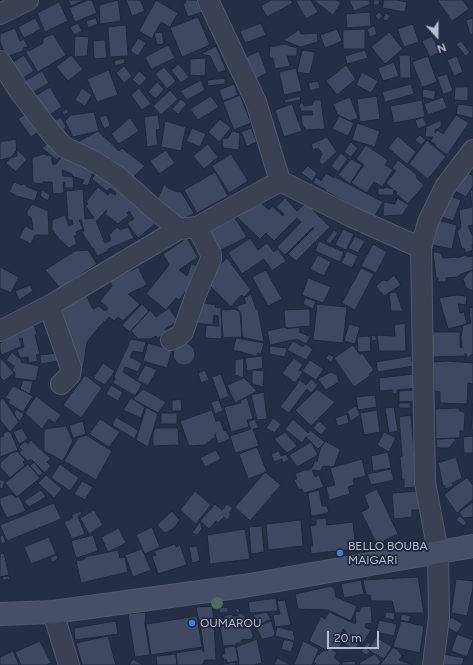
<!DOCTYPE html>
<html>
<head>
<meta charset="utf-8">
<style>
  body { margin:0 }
  #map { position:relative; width:473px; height:665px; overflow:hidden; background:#242e44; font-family:Figtree,sans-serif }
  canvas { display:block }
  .north { position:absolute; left:417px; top:16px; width:40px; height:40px; -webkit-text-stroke:3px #1e2639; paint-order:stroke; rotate:159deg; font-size:11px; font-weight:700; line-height:16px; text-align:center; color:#b6bdcd }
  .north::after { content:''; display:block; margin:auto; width:14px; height:18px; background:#b6bdcd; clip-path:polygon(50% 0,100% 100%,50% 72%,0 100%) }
  .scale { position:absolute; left:327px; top:631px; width:52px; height:18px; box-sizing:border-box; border:2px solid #b6bdcd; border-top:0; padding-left:5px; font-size:12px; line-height:14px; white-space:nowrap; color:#b6bdcd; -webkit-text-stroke:3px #1e2639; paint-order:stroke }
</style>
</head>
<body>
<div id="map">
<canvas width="473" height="665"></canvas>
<div class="north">N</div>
<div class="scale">20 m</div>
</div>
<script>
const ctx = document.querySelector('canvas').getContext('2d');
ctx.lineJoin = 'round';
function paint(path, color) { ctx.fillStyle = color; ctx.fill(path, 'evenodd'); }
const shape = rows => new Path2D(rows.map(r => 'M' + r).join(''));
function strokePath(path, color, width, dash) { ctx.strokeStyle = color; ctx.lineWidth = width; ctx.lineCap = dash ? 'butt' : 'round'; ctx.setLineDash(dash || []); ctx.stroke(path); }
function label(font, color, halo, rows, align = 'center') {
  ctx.font = font + ' Figtree,sans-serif'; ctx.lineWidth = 3.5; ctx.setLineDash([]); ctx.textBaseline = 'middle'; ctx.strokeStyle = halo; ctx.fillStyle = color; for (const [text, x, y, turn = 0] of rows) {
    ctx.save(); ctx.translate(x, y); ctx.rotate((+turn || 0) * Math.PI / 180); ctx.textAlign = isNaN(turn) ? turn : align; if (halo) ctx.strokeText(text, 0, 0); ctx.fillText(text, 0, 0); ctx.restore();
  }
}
const building = shape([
  [68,0,84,0,71,6,68,0],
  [88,0,92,0,97,13,75,22,69,8,88,0],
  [118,0,121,21,100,24,99,5,118,0],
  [126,0,140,0,145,11,132,16,126,0],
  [156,0,178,13,170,27,161,22,152,39,139,31,156,0],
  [185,0,197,0,202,12,188,17,183,4,186,3,185,0],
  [271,0,291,0,293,3,267,17,261,6,271,0],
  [298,0,311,0,318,12,306,19,296,1,298,0],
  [313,0,337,0,341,3,333,15,313,0],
  [349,0,369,0,371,4,354,11,349,0],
  [374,0,380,0,379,5,373,5,374,0],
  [384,0,396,0,407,2,405,12,382,8,384,0],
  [437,0,463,0,469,9,452,21,437,0],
  [59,2,68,21,45,32,37,13,59,2],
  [370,12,371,26,347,28,346,14,370,12],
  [379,12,383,16,378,20,375,16,379,12],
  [385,13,390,15,388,21,383,20,385,13],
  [198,17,210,45,182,57,170,28,198,17],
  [35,18,41,29,24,38,18,27,35,18],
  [96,18,98,24,88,28,86,21,96,18],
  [473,18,473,34,470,35,466,20,473,18],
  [78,23,82,31,74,35,70,27,78,23],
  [261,23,266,35,245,43,240,31,261,23],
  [413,24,419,42,404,47,397,29,413,24],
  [126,25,128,56,110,57,108,27,126,25],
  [374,26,377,34,370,37,367,29,374,26],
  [15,28,20,41,24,39,28,47,23,48,23,51,6,57,0,42,0,34,15,28],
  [337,29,342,41,325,48,320,35,337,29],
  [365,29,365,49,343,49,343,30,365,29],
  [299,30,301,34,317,33,318,42,300,47,283,40,299,30],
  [162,32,164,44,157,45,154,33,162,32],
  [389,32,403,49,385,64,371,47,389,32],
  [53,34,66,55,38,72,25,51,29,51,43,43,43,38,53,34],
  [75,36,89,37,87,56,74,57,75,36],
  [432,36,440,52,430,57,422,41,432,36],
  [138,38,146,43,138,56,130,51,138,38],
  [105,40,107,58,94,59,93,41,105,40],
  [461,41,470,53,465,56,456,44,461,41],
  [284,44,297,48,297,56,287,56,290,66,275,69,273,59,269,55,270,47,284,44],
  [168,45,175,58,151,69,145,57,168,45],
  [216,46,226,70,218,73,210,56,201,54,216,46],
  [302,50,315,52,310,74,297,72,302,50],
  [365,50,368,58,347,64,345,56,365,50],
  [259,51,267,73,256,79,246,57,259,51],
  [24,55,34,71,15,83,5,67,24,55],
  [71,55,83,69,68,81,56,67,71,55],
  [399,55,410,55,411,78,400,78,399,55],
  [428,56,437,82,422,87,412,62,428,56],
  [457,56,463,72,454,76,447,60,457,56],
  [124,58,125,63,115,66,114,61,124,58],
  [206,58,205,76,190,75,190,59,206,58],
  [394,62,399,76,383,81,378,68,394,62],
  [179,64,189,77,181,83,171,70,179,64],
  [346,65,356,79,337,95,326,81,346,65],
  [124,66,132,76,124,83,116,73,124,66],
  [164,67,176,81,167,89,155,74,164,67],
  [296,68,302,91,284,95,279,72,296,68],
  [109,70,118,95,97,102,87,79,109,70],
  [42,71,49,83,30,94,23,82,42,71],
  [139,71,147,78,140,86,132,80,139,71],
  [362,72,378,81,371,93,356,85,362,72],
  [447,74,453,91,443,94,437,77,447,74],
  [225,78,225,84,208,86,207,80,225,78],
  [201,80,205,90,187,100,180,91,201,80],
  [318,81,320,88,310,91,308,83,318,81],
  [157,82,164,89,156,99,148,92,157,82],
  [234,84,238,95,223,101,219,90,234,84],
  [411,84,414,94,385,102,382,92,411,84],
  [50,87,62,107,42,119,30,99,50,87],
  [455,87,468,87,468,101,454,100,455,87],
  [82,88,92,95,85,106,75,100,82,88],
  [139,88,151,104,142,110,131,95,139,88],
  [423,89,436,91,434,100,422,97,423,89],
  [170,90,178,99,161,115,153,106,170,90],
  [240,95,251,123,234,130,223,102,240,95],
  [211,96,219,107,198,120,190,109,211,96],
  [300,96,301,100,285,103,284,100,300,96],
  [377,96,380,119,360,122,357,99,377,96],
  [350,97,358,118,350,121,337,114,333,104,350,97],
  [443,97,447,108,428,115,424,104,443,97],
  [181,99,187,104,178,114,172,109,181,99],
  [314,100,321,100,325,129,306,130,302,124,301,115,313,115,312,111,301,111,299,105,302,102,304,106,312,105,314,100],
  [422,100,425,117,394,123,390,106,422,100],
  [292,104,302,131,284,137,275,110,292,104],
  [458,104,473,106,473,118,456,114,458,104],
  [67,108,69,112,64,115,62,112,67,108],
  [94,112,99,131,73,137,65,121,71,115,94,112],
  [27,113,40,131,31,137,18,119,27,113],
  [107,115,110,126,104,129,99,117,107,115],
  [158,115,160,129,156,130,158,145,147,147,144,117,158,115],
  [456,115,469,123,447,155,435,146,436,145,430,141,433,137,425,137,426,127,441,120,441,127,435,130,435,133,437,130,443,134,456,115],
  [339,116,354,123,348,136,332,129,339,116],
  [61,117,66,127,64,129,71,139,63,144,49,124,61,117],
  [423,117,427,125,418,129,415,120,423,117],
  [130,118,139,131,119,144,111,134,130,118],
  [220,119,231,128,219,142,208,132,220,119],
  [165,121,186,127,181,151,161,147,165,121],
  [357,123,380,131,375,147,352,140,357,123],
  [192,128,206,134,200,147,186,141,192,128],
  [251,128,257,142,247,146,241,132,251,128],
  [98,131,119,151,122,148,145,166,130,180,72,145,98,131],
  [232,131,240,133,239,150,223,148,222,139,228,138,232,131],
  [420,135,426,140,421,145,415,140,420,135],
  [398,136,416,152,407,164,388,148,398,136],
  [327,137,337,152,322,165,319,161,322,154,318,148,313,150,311,144,327,137],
  [16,139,17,156,0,160,0,142,16,139],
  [427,140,446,157,428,179,409,164,427,140],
  [51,141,65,151,57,160,42,148,51,141],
  [351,142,358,148,351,157,344,152,351,142],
  [208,144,218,157,204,169,193,156,208,144],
  [366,145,388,160,385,165,393,170,382,187,374,182,367,193,351,183,364,165,356,159,366,145],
  [17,150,27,159,16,172,6,163,17,150],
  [166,150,175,163,159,174,150,161,166,150],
  [65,152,96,163,88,186,82,184,84,180,72,176,72,174,62,170,63,176,73,177,74,188,65,188,65,182,63,182,64,193,53,194,52,182,43,182,43,184,33,183,32,158,43,154,51,156,53,165,56,164,65,152],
  [341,153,348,159,338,172,331,166,341,153],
  [231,154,248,181,229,193,212,166,231,154],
  [351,159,362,165,350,184,338,175,351,159],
  [398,160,417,175,416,178,424,185,408,204,396,194,397,192,394,190,393,195,378,195,378,188,384,189,384,187,393,189,386,183,396,171,392,168,398,160],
  [308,166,317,173,312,181,301,173,308,166],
  [100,167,154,219,152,221,155,224,138,238,127,223,134,219,129,211,127,213,129,215,118,224,105,214,107,210,96,221,105,243,111,240,109,235,117,227,120,230,128,227,134,238,108,249,109,251,97,256,93,248,92,248,88,241,87,241,82,232,84,231,81,220,79,220,83,229,76,232,77,235,74,236,77,244,69,248,59,239,52,229,52,220,65,215,69,226,73,224,72,220,68,220,66,191,83,189,85,219,94,218,85,205,88,204,86,202,98,187,108,195,110,192,115,195,116,193,110,188,107,191,92,179,100,167],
  [465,171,473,176,473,186,466,197,453,190,465,171],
  [215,172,228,196,197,213,184,190,215,172],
  [326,173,334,178,335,177,383,202,374,217,325,191,326,190,313,183,316,177,321,181,326,173],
  [14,182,22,185,23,184,26,185,27,187,38,191,35,201,17,196,9,192,14,182],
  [164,184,168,188,175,191,181,192,194,213,175,224,155,206,164,184],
  [42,190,50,195,48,201,40,196,42,190],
  [473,190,473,225,468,226,472,235,473,235,473,244,472,245,473,250,466,253,464,248,462,249,457,231,461,228,459,210,472,207,470,191,473,190],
  [448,195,461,200,453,221,440,216,448,195],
  [256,198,269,210,272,206,283,216,284,214,276,207,285,198,297,211,306,203,330,227,296,261,288,254,314,228,313,227,285,255,277,247,301,222,297,218,274,241,266,233,260,239,237,217,256,198],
  [397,198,409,205,402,215,383,216,384,202,395,204,397,198],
  [32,204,44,209,45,210,48,210,49,235,35,235,31,244,19,238,25,226,33,230,31,217,27,216,27,211,32,204],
  [233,215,247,237,219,251,204,229,233,215],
  [437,220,457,225,452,249,432,245,437,220],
  [343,229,354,234,346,250,335,245,343,229],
  [334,230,338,233,330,244,326,241,334,230],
  [355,236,365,241,358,253,348,248,355,236],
  [187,238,198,257,179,270,187,276,191,264,201,267,192,283,179,300,176,298,166,310,146,294,169,265,163,254,187,238],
  [250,238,258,250,267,243,274,252,278,249,286,261,272,271,264,259,242,274,228,253,250,238],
  [319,241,344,252,340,262,315,251,319,241],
  [373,244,387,252,376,273,361,266,373,244],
  [88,250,97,264,60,288,45,270,75,251,88,250],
  [347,251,358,256,352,268,341,263,347,251],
  [433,252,441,253,443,258,457,257,457,258,466,255,467,257,473,256,473,270,461,274,457,277,446,278,446,282,438,282,438,278,436,278,433,252],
  [318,255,331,262,324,276,310,269,318,255],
  [227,258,251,290,244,297,241,295,231,307,204,280,227,258],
  [0,267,19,277,11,293,0,288,0,267],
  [138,267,147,285,128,294,140,304,123,321,118,317,114,321,109,317,98,328,87,342,83,368,79,368,56,311,86,295,93,309,99,306,105,311,108,308,100,301,112,286,110,281,138,267],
  [361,268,374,274,355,310,342,303,361,268],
  [266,270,282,299,268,306,252,277,266,270],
  [470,271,473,271,473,291,466,288,463,279,470,271],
  [394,275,401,285,384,296,381,292,381,293,376,286,383,280,387,281,394,275],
  [308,278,331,287,323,303,302,295,308,278],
  [30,285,33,291,19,300,15,291,30,285],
  [396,292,403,311,391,311,389,293,396,292],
  [251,294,256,309,258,309,264,342,242,337,241,313,237,308,237,306,246,303,244,298,251,294],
  [456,295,467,296,466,305,458,304,460,313,464,312,467,324,448,329,439,298,456,295],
  [305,298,316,301,313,309,303,304,305,298],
  [199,302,216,305,215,307,218,308,221,307,222,339,205,338,206,325,219,326,218,316,214,315,213,325,196,323,199,302],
  [142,304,149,311,130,332,122,325,142,304],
  [317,304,347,307,343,343,313,340,317,304],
  [473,307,473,355,472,354,468,358,465,353,465,356,432,357,431,332,460,332,460,347,462,348,461,338,463,325,471,323,469,313,470,313,469,308,473,307],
  [169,308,178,321,165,329,166,332,158,338,156,336,150,339,138,339,131,331,150,310,156,317,169,308],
  [234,309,240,312,242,337,223,338,221,310,234,309],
  [310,309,310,326,286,328,285,326,284,310,310,309],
  [405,323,406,351,379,351,377,335,395,336,394,325,405,323],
  [34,324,37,334,35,335,40,354,36,355,38,361,29,363,28,357,20,358,17,350,24,347,22,338,19,339,22,346,2,355,0,351,0,343,16,334,20,333,19,329,34,324],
  [349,324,360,327,355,344,344,341,349,324],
  [285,327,287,329,299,327,300,333,300,332,310,337,306,344,297,339,270,345,267,331,285,327],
  [375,335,377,340,372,341,371,336,375,335],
  [370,336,371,351,358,352,357,337,370,336],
  [236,338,264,343,261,354,258,353,256,356,233,350,236,338],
  [131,339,146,342,143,353,133,351,130,357,142,363,138,372,125,367,123,372,142,384,135,396,113,383,115,379,114,376,131,339],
  [293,341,303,347,305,344,313,349,306,360,287,350,293,341],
  '173 354a11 11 0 1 1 22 0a11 11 0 1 1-22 0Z',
  [148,343,172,350,167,368,143,361,148,343],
  [353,345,360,355,362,353,374,370,369,374,370,376,354,387,334,358,353,345],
  [270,346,287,348,285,357,269,354,270,346],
  [12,352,22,361,21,362,39,366,36,381,15,378,15,373,12,370,14,366,6,360,12,352],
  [58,353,58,361,41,364,40,355,58,353],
  [329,354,334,357,331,362,326,358,329,354],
  [262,356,263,368,247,371,245,358,262,356],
  [411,356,413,366,378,372,376,362,411,356],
  [0,357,14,373,4,381,0,377,0,357],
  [244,358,243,378,235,375,235,360,244,358],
  [294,358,303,365,299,370,303,372,295,383,282,373,294,358],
  [310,360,324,369,316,380,302,371,310,360],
  [447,361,473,363,473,384,468,383,467,404,440,403,440,392,434,391,433,362,447,361],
  [103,363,115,371,105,385,93,378,103,363],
  [145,365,157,370,148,386,137,380,145,365],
  [205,370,209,380,201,383,198,373,205,370],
  [252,370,264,371,263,387,252,384,252,370],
  [330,372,337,375,339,382,326,390,318,379,330,372],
  [221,374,229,396,220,400,212,377,221,374],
  [415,374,416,388,397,390,397,393,393,394,393,390,380,391,379,378,415,374],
  [85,375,102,388,81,418,63,405,85,375],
  [244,378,257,391,235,403,227,385,244,378],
  [311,379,318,385,311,393,307,389,289,413,280,407,300,380,306,385,311,379],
  [23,380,33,381,30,394,20,389,23,380],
  [111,385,123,392,118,401,106,394,111,385],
  [13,386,33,396,23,412,8,403,10,400,5,398,13,386],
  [143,389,166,402,158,413,133,399,143,389],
  [317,389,335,402,311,426,295,410,317,389],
  [416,390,416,401,399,402,399,391,416,390],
  [264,392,267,419,257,420,251,395,264,392],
  [375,395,377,407,358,410,356,397,375,395],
  [36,396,61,415,55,423,49,419,42,429,25,413,36,396],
  [247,397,253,419,247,420,249,427,231,432,224,407,241,403,240,401,247,397],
  [3,398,19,422,10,432,0,420,0,400,3,398],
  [131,398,145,407,141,418,123,410,131,398],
  [181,399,182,411,172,411,172,400,181,399],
  [219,400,223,411,215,414,211,402,219,400],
  [399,403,410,403,410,408,399,408,399,403],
  [473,404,473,430,471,430,473,404],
  [356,406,360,415,351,421,347,411,356,406],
  [146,407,158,414,148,447,136,440,146,407],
  [394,407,398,431,389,433,385,408,394,407],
  [459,408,459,410,465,413,464,431,460,431,460,438,436,439,435,409,459,408],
  [16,409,24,414,20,421,17,419,14,413,16,409],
  [212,410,216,421,220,420,224,431,226,430,230,439,218,444,215,434,215,437,205,445,189,446,180,421,212,410],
  [377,410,380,432,364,435,360,413,377,410],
  [161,413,177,413,177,424,161,424,161,413],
  [347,414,349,423,338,426,335,418,347,414],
  [411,415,417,487,404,488,404,479,402,479,400,457,402,456,399,417,411,415],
  [116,417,138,430,135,439,112,425,116,417],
  [273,418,281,424,275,433,266,428,273,418],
  [100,419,120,432,109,447,89,434,100,419],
  [255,419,259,428,253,429,259,446,235,453,230,436,251,429,248,422,255,419],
  [293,419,308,433,310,430,325,442,318,449,306,437,302,443,285,429,293,419],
  [83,421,86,434,73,438,69,425,83,421],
  [319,421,327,428,321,435,313,428,319,421],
  [66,426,73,441,63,461,44,451,44,429,66,426],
  [22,428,28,439,19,444,13,432,22,428],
  [155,428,178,428,179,445,153,446,153,433,155,428],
  [8,431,11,433,18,450,0,457,0,437,4,436,3,433,8,431],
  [285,432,297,446,292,450,287,453,274,439,285,432],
  [384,432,396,438,389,452,377,445,384,432],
  [86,435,112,451,96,480,64,461,78,438,86,435],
  [473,436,473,453,464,453,463,437,473,436],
  [457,438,449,448,437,448,436,439,457,438],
  [31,440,51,459,47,462,51,466,45,473,31,459,28,461,19,453,22,450,19,447,25,441,28,444,31,440],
  [325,441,340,449,334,467,323,466,321,471,312,470,315,477,319,475,324,487,304,493,302,489,299,490,294,480,297,479,295,474,304,470,308,470,312,468,315,460,317,462,321,446,323,445,325,441],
  [311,442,318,455,297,467,289,455,311,442],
  [257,447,267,472,248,479,239,454,257,447],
  [216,450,221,459,205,467,200,458,216,450],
  [17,451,25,460,23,462,25,465,10,478,0,467,0,463,10,454,17,451],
  [279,451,281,456,286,454,289,460,283,463,282,459,274,462,271,454,279,451],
  [388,452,391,468,373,471,371,456,388,452],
  [456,457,462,478,461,478,461,479,452,483,453,486,446,489,444,485,443,486,438,463,456,457],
  [362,459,366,476,353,479,354,485,348,487,350,494,329,500,326,487,335,485,330,468,362,459],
  [34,462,43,473,39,476,30,466,34,462],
  [28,464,40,478,17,497,5,483,28,464],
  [60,464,79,478,70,491,51,478,60,464],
  [391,469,394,480,371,485,367,474,391,469],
  [265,472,281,485,250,521,235,507,265,472],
  [46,475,62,489,54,498,38,483,46,475],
  [467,478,473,485,473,499,457,513,444,495,456,485,467,478],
  [0,479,5,482,2,489,0,488,0,479],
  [82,481,93,487,85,500,74,494,82,481],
  [377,489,398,534,377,544,361,512,369,508,364,495,377,489],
  [41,490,46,497,29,507,24,501,41,490],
  [319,490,322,506,327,506,329,512,324,514,311,516,308,493,319,490],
  [195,491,211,505,196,524,180,510,195,491],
  [419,491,420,510,412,510,412,517,394,519,392,493,419,491],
  [12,494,16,498,19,496,26,511,7,518,0,504,0,498,12,494],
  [473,502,473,517,463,518,459,512,473,502],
  [54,503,61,519,7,541,0,525,54,503],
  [215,504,222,510,227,504,233,508,229,513,231,514,228,520,224,517,218,523,216,521,209,529,200,521,215,504],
  [94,510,103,525,89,534,80,518,94,510],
  [81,511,82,514,78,516,85,534,72,539,64,522,73,518,71,515,81,511],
  [172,511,180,520,173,529,165,533,157,525,172,511],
  [460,516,467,523,464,526,456,520,460,516],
  [326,518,327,525,353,522,355,540,353,541,354,549,341,551,341,553,336,553,335,551,311,554,310,546,313,546,310,526,316,525,316,519,326,518],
  [301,520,303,546,268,550,266,524,301,520],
  [200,522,202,528,198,535,192,533,200,522],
  [262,526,264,552,251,554,249,527,262,526],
  [152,527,160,547,145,554,136,535,152,527],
  [119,528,126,543,108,552,101,537,119,528],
  [245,529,250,559,210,564,207,535,245,529],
  [3,535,6,542,2,544,0,539,0,536,3,535],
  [93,535,98,551,76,558,71,541,93,535],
  [49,537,56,554,31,564,24,547,49,537],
  [175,544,176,547,180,545,187,565,158,574,152,556,156,555,154,551,175,544],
  [197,546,200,561,192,563,189,547,197,546],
  [142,549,151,570,133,577,125,555,142,549],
  [118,550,120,558,125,557,128,572,81,583,76,561,85,559,85,557,118,550],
  [4,553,9,575,0,577,0,554,4,553],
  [57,555,58,559,52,562,50,557,57,555],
  [9,576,10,579,3,580,2,577,9,576],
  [418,577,424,613,395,613,392,601,371,601,370,595,366,595,363,580,418,577],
  [456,579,473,581,473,588,467,616,451,613,456,579],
  [361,580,364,594,344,598,341,584,361,580],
  [332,586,333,588,334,588,336,597,357,606,351,621,328,610,326,610,298,609,295,594,332,586],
  [276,598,278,611,250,613,248,602,276,598],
  [285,600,291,625,275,627,273,615,280,614,277,601,285,600],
  [212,606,214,620,199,621,196,607,212,606],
  [371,606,372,623,365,624,366,624,365,627,371,630,362,645,359,643,355,650,341,642,346,631,343,629,338,641,342,643,338,650,328,646,326,650,309,641,321,616,325,619,329,612,355,624,356,622,355,612,360,611,360,607,371,606],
  [228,607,228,612,220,613,219,608,228,607],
  [238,608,240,612,237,613,235,609,238,608],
  [146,612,145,624,150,655,135,657,128,614,146,612],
  [267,612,271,620,266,621,266,622,259,625,253,615,267,612],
  [386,612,395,613,394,620,385,618,386,612],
  [242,613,243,615,244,615,254,637,252,637,252,639,241,640,241,643,236,643,237,645,223,646,219,619,224,618,224,616,231,614,233,616,238,616,238,614,242,613],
  [402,614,411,616,409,622,400,620,402,614],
  [197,616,202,647,151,655,146,624,197,616],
  [451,617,463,624,457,633,445,626,451,617],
  [379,620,397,624,394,636,376,632,379,620],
  [116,621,118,634,75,640,74,628,116,621],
  [214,621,216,660,205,660,202,665,177,665,176,653,201,649,204,652,200,623,214,621],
  [271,621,275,633,273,637,262,639,256,627,271,621],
  [401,621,424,626,420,653,393,647,401,621],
  [277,627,294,631,293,635,295,636,294,641,275,636,277,627],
  [457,634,473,640,467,657,451,651,457,634],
  [108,636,116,665,82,665,76,643,108,636],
  [376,637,392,647,384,659,368,650,376,637],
  [257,639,262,663,254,665,239,665,236,647,257,639],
  [284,639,294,642,291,652,281,649,284,639],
  [40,641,51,663,46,665,21,665,15,652,40,641],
  [303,641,319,649,312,665,294,665,303,641],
  [367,642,371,644,367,649,370,651,367,655,361,652,367,642],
  [231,646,236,647,239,661,227,663,226,659,224,660,222,655,225,653,224,648,231,646],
  [393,647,398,650,402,656,399,660,413,665,380,665,393,647],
  [330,648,337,653,334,657,341,663,339,665,314,665,316,663,313,663,317,655,319,655,324,650,327,651,330,648],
  [13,651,19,665,0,665,0,657,13,651],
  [176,654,177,665,157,665,156,656,176,654],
  [375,654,381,662,378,665,359,665,360,664,359,663,375,654],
  [442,654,464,658,462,665,440,665,442,654],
  [277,658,291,665,274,665,277,658],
  [133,659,143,665,129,665,133,659],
  [355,661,356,665,342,665,342,662,355,661],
  [235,662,236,665,218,665,235,662]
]);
paint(building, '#3e4961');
strokePath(building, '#20283b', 1);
const street = shape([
  [208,0,256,102,280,181,350,216,421,248],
  [0,14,28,0],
  [0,61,18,89,52,134,64,147,92,160,117,176,153,208,179,229],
  [49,306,71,368,70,375,61,384],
  [0,331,49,306,179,229,197,227,280,181],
  [171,340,179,336,183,332,196,294,211,259,211,254,197,227],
  [53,612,69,665],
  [433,665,439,617,438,552,425,482,421,248,428,222,445,187,473,150]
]);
const secondary = shape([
  [0,614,53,612,244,586,473,546]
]);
strokePath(street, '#51596a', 22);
strokePath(secondary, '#51596a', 24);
strokePath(street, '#394153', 20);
strokePath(secondary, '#474f66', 22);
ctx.fillStyle = '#4c6d63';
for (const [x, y] of [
  [217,603]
]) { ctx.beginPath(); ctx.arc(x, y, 6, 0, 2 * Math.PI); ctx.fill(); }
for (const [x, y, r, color] of [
  [340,553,4,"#3f7fe0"],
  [192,623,4,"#3f7fe0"]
]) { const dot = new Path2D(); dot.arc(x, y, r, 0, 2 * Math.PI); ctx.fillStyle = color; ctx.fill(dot); strokePath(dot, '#1e2639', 1.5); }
label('12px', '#b6bdcd', '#1e2639', [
  ["BELLO BOUBA",348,546],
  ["MAIGARI",348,560],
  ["OUMAROU",200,623]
], 'left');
</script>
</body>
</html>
